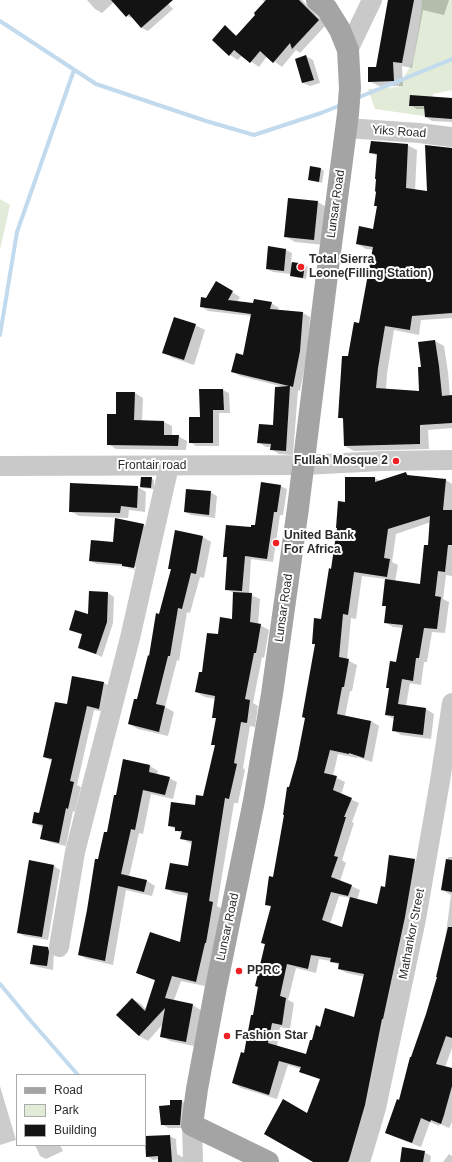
<!DOCTYPE html>
<html>
<head>
<meta charset="utf-8">
<style>
  body { margin:0 }
  #map { position:relative; width:452px; height:1162px; overflow:hidden; background:#fff; font-family:Helvetica,sans-serif }
  canvas { display:block }
  .legend { position:absolute; left:16px; top:1074px; width:130px; height:72px; box-sizing:border-box; background:#fff; border:1px solid #ababab; margin:0; padding:5px 7px; list-style:none; font-size:12px; color:#2c2c2c }
  .legend li { display:flex; align-items:center; gap:8px; height:20px }
  .legend b { width:20px; border:1px solid #ababab }
</style>
</head>
<body>
<div id="map">
<canvas width="452" height="1162"></canvas>
<ul class="legend">
<li><b style="height:5px;background:#a4a4a4"></b>Road</li>
<li><b style="height:11px;background:#e1ebd8"></b>Park</li>
<li><b style="height:11px;background:#131313"></b>Building</li>
</ul>
</div>
<script>
const ctx = document.querySelector('canvas').getContext('2d');
ctx.lineJoin = 'round';
function paint(path, color) { ctx.fillStyle = color; ctx.fill(path, 'evenodd'); }
const shape = rows => new Path2D(rows.map(r => 'M' + r).join(''));
function strokePath(path, color, width, dash) { ctx.strokeStyle = color; ctx.lineWidth = width; ctx.lineCap = dash ? 'butt' : 'round'; ctx.setLineDash(dash || []); ctx.stroke(path); }
function label(font, color, halo, rows, align = 'center') {
  ctx.font = font + ' Helvetica,sans-serif'; ctx.lineWidth = 4; ctx.setLineDash([]); ctx.textBaseline = 'middle'; ctx.strokeStyle = halo; ctx.fillStyle = color; for (const [text, x, y, turn = 0] of rows) {
    ctx.save(); ctx.translate(x, y); ctx.rotate((+turn || 0) * Math.PI / 180); ctx.textAlign = isNaN(turn) ? turn : align; if (halo) ctx.strokeText(text, 0, 0); ctx.fillText(text, 0, 0); ctx.restore();
  }
}
paint(shape([
  [422,0,452,0,452,90,433,94,431,117,375,109,368,89,398,87,413,62,421,13],
  [0,199,10,205,0,250]
]), '#e1ebd8');
paint(shape([
  [87,0,165,0,173,9,148,31,142,28,134,19,127,16,114,2,102,13,95,9],
  [263,0,302,0,326,25,300,53,296,50,282,67,267,56,259,67,242,55,238,60,230,55,225,27,238,36,257,15,265,3],
  [388,0,449,0,444,15,423,10,412,68,402,66,403,86,379,86,369,81,377,68],
  [306,56,313,60,320,83,310,86,303,83,296,59],
  [452,98,452,122,432,121,426,117,425,109,417,109,410,105],
  [407,145,417,150,415,191,428,192,452,149,452,318,421,320,419,335,394,330,387,374,386,389,420,392,422,368,435,341,444,346,448,372,450,396,452,396,452,428,428,430,429,449,354,451,345,446,344,420,339,417,349,357,360,324,374,250,366,249,357,244,374,230,378,207,375,206,377,192,377,156,371,152],
  [321,169,324,171,322,183,309,180],
  [289,199,318,202,328,208,324,245,295,242,285,236],
  [286,250,292,253,291,263,305,265,308,267,306,279,294,277,291,274,273,272,267,269],
  [216,282,240,297,237,302,254,304,271,303,279,308,278,310,303,313,310,317,307,355,300,391,298,390,293,455,279,454,271,449,272,447,266,447,258,442,274,426,284,387,240,376,232,371,244,356,252,316,208,311,201,306],
  [195,325,205,330,194,365,173,358,163,352],
  [223,390,229,393,230,413,219,413,219,446,196,446,190,442,201,418],
  [135,393,143,398,142,421,164,422,172,426,172,436,178,436,187,441,186,450,116,449,108,444,117,415],
  [406,473,412,477,446,480,452,484,452,576,446,575,443,599,449,602,445,633,432,632,427,662,424,662,421,685,410,683,406,706,426,709,434,714,431,739,401,735,393,730,394,719,386,715,390,689,387,687,397,663,403,628,393,627,385,622,386,607,383,605,386,579,362,576,356,619,351,618,347,660,357,665,352,691,350,691,345,716,371,721,379,726,372,762,357,757,357,758,338,754,333,776,345,782,341,795,359,803,352,822,354,823,342,860,346,863,340,881,360,890,357,900,378,905,386,888,414,860,423,865,358,1162,315,1162,308,1114,321,1080,300,1071,301,1069,288,1065,277,1099,241,1088,233,1083,245,1054,253,1017,271,907,266,904,274,878,290,789,298,759,306,718,316,645,313,643,322,620,346,503,375,478,380,481],
  [431,522,429,546,421,585,395,582,398,565,392,562,396,534],
  [339,896,351,898,343,928,330,924],
  [319,959,331,961,339,965,339,969,347,973,365,977,355,1018,321,1028,306,1055,277,1047,280,1027,290,1029,294,1003,288,1000,296,968,316,973],
  [142,478,151,478,154,480,154,489,141,488],
  [71,484,138,487,146,492,145,512,129,510,128,518,79,516,70,511],
  [280,486,287,489,283,515,280,515,273,562,251,559,249,594,260,599,258,624,269,630,264,658,262,657,253,703,258,706,255,727,250,726,243,768,245,770,238,803,234,803,217,906,221,908,214,947,205,986,181,981,174,1000,192,1005,201,1010,194,1046,170,1041,161,1036,163,1024,148,1041,139,1036,118,1015,132,999,141,1004,147,1010,156,981,137,973,181,944,189,896,176,894,167,889,188,868,192,844,181,838,182,834,169,825,195,807,204,798,216,746,212,744,217,719,213,717,216,699,205,697,196,692,202,673,219,636,232,620,234,593,226,589,228,558,224,556,252,528,256,527],
  [210,492,217,496,215,518,191,515,185,512],
  [144,525,150,529,141,571,127,568,139,569,139,567,97,564,90,561,114,543],
  [203,537,211,542,204,578,200,577,190,613,187,612,179,661,177,660,165,707,174,712,168,736,138,729,129,724,150,657,172,570,169,568],
  [108,593,114,597,113,623,102,657,79,647,83,635,70,630,89,615],
  [73,677,104,683,111,687,106,712,94,710,77,785,81,787,75,812,73,811,66,846,49,842,42,838,44,828,33,823,40,814,52,761,44,757,68,705],
  [124,760,150,766,158,771,157,775,169,778,177,782,173,799,151,794,143,834,139,833,129,877,147,881,155,886,152,896,126,890,113,965,87,959,79,955,99,860,108,834],
  [448,857,452,857,452,945,445,941,451,895,442,890],
  [54,866,60,870,48,940,24,936,18,932],
  [47,948,54,952,53,970,38,967,31,964],
  [452,962,452,1048,445,1067,452,1069,452,1122,449,1128,440,1124,439,1126,430,1122,421,1147,395,1137,386,1132,400,1101,411,1059],
  [0,1086,16,1140,0,1145],
  [171,1101,182,1101,188,1105,186,1128,168,1128,162,1124,171,1106],
  [169,1136,176,1139,177,1154,184,1158,184,1162,159,1162,159,1159,153,1160,147,1156,145,1137],
  [35,1145,60,1145,63,1151,46,1159,40,1156],
  [424,1152,431,1156,430,1162,401,1162],
  [449,1154,452,1156,452,1162,443,1162]
]), '#0003');
strokePath(shape([
  [0,21,96,84,206,121,254,135,321,113,341,105],
  [357,98,452,59],
  [0,335,17,232,74,70],
  [0,984,30,1020,78,1075]
]), '#c2daed', 4);
paint(shape([
  [111,0,173,0,141,28,129,14,126,17],
  [266,0,299,0,319,20,292,49,290,43,273,63,260,51,250,63,234,50,229,56,212,40,225,25,236,36,255,15,254,13],
  [388,0,414,0,402,63,393,62,394,81,368,82,368,67,376,67],
  [306,55,314,80,302,83,295,59],
  [410,95,452,98,452,119,425,117,424,106,409,106],
  [371,141,408,144,406,188,427,191,425,145,452,148,452,313,412,316,410,330,385,326,378,368,376,388,419,391,418,367,421,367,418,342,435,340,439,366,442,396,452,395,452,423,420,425,420,444,344,446,343,418,338,418,342,356,348,356,354,322,359,323,373,247,356,244,359,226,373,229,377,206,374,206,376,192,375,191,376,179,375,179,377,154,369,153],
  [310,166,321,168,319,182,308,180],
  [288,198,318,201,314,240,284,237],
  [268,246,286,249,284,271,266,269],
  [292,262,305,264,303,278,290,276],
  [216,281,233,291,228,300,253,303,254,299,272,302,270,309,303,312,300,351,293,387,290,386,286,451,270,450,271,444,257,443,259,424,273,425,275,387,289,386,231,372,236,353,243,355,251,314,200,307,201,297,206,298],
  [174,317,196,324,184,360,162,353],
  [199,389,223,389,224,410,213,410,213,443,189,443,189,417,200,417],
  [116,392,135,392,134,420,164,421,164,435,179,435,178,446,107,445,107,414,116,414],
  [406,472,407,475,446,479,443,510,452,510,452,545,448,545,445,572,438,571,435,596,441,597,437,629,424,628,419,658,416,658,413,681,402,679,398,704,426,708,423,735,392,731,394,716,385,715,389,688,386,688,390,661,396,662,403,625,384,623,386,606,382,606,385,579,420,584,424,545,428,545,430,516,388,529,384,558,390,559,387,577,354,572,348,615,343,614,339,657,349,659,344,687,342,687,337,714,371,721,364,758,349,753,349,754,330,750,324,773,337,776,333,790,352,798,344,817,346,817,334,856,338,857,331,877,352,885,348,896,331,892,322,920,342,927,350,897,377,904,381,886,385,887,389,855,415,859,405,917,383,1019,382,1019,365,1105,349,1160,348,1162,313,1162,264,1134,283,1099,307,1113,320,1079,299,1072,301,1067,279,1061,269,1095,232,1083,241,1052,244,1053,251,1015,253,1015,258,987,255,986,265,944,261,943,271,906,265,905,269,876,273,877,284,815,283,815,287,787,289,787,297,759,305,718,302,717,315,644,312,644,314,618,321,619,329,568,331,569,337,528,336,528,338,501,345,502,345,477,375,477,375,482],
  [311,955,331,958,330,962,339,963,338,969,364,974,354,1017,325,1008,320,1027,316,1025,312,1040,310,1040,306,1054,268,1043,272,1023,282,1025,286,998,280,996,287,964,308,969],
  [141,477,152,477,151,488,140,487],
  [261,482,281,485,277,512,274,512,267,559,245,556,242,591,225,590,227,557,223,557,226,525,251,527,251,525,255,525],
  [70,483,138,486,137,508,121,506,120,513,69,512],
  [186,489,211,491,209,515,184,512],
  [115,518,144,524,134,568,122,566,122,564,89,561,91,540,113,542],
  [175,530,203,536,196,574,191,573,182,609,178,608,170,656,168,656,156,704,165,706,159,732,128,724,134,699,137,699,148,655,149,656,156,613,159,614,171,569,168,569],
  [89,591,108,592,107,622,96,654,78,648,82,634,69,630,75,610,88,614],
  [233,592,252,593,250,622,261,624,256,653,254,653,245,699,250,700,247,723,241,722,234,763,237,764,229,799,225,798,209,901,213,902,206,943,205,943,196,982,172,976,165,998,193,1004,186,1042,160,1037,165,1008,139,1036,116,1015,132,998,145,1011,155,980,136,973,150,932,180,942,188,893,165,889,170,863,188,866,192,841,180,839,182,831,175,831,175,827,168,826,171,802,195,805,196,795,203,796,215,745,211,745,216,718,212,718,215,696,195,692,199,672,202,672,207,633,218,634,220,617,232,619],
  [72,676,104,682,99,709,87,706,70,781,74,782,68,809,66,808,59,843,40,839,43,825,32,823,34,812,39,813,52,759,43,757,55,702,67,704],
  [123,759,150,765,149,772,170,777,165,795,143,790,135,830,131,829,121,874,147,880,144,892,118,886,105,961,78,955,87,910,95,859,98,859,104,832,107,832,114,795,116,795],
  [446,859,452,860,452,892,441,890],
  [29,860,54,865,42,937,17,933],
  [448,927,452,927,452,1038,446,1036,436,1064,452,1068,452,1086,444,1115,441,1124,431,1120,430,1122,421,1118,412,1143,385,1133,397,1099,399,1100,410,1057,411,1057,426,1014,437,977,436,977],
  [33,945,48,947,49,952,47,966,30,964],
  [170,1100,182,1100,180,1125,161,1125,159,1106,170,1105],
  [170,1135,172,1162,158,1162,158,1156,146,1157,145,1136],
  [402,1147,425,1151,423,1162,400,1162]
]), '#131313');
strokePath(shape([
  [348,50,372,0],
  [346,128,419,133,452,137],
  [0,466,304,465,382,461,452,460],
  [59,947,75,852,130,638,169,466],
  [192,1125,193,1162],
  [360,1162,376,1108,416,919,440,781,452,703]
]), '#c9c9c9', 20);
strokePath(shape([
  [268,1162,192,1125,197,1089,215,992,254,801,272,694,298,508,326,283,348,114,350,88,348,50,340,30,327,9,317,0]
]), '#a4a4a4', 22);
for (const [x, y, r, color] of [
  [301,267,4,"#f12024"],
  [396,461,4,"#f12024"],
  [276,543,4,"#f12024"],
  [239,971,4,"#f12024"],
  [227,1036,4,"#f12024"]
]) { const dot = new Path2D(); dot.arc(x, y, r, 0, 2 * Math.PI); ctx.fillStyle = color; ctx.fill(dot); strokePath(dot, '#fff', 1.5); }
label('12px', '#2c2c2c', '#fff', [
  ["Yiks Road",399,132,4],
  ["Lunsar Road",336,204,-82],
  ["Frontair road",152,466],
  ["Lunsar Road",284,608,-82],
  ["Lunsar Road",228,927,-78],
  ["Mathankor Street",412,934,-79]
]);
label('bold 12px', '#2c2c2c', '#fff', [
  ["Total Sierra",309,260],
  ["Leone(Filling Station)",309,274],
  ["Fullah Mosque 2",388,461,"right"],
  ["United Bank",284,536],
  ["For Africa",284,550],
  ["PPRC",247,971],
  ["Fashion Star",235,1036]
], 'left');
</script>
</body>
</html>
